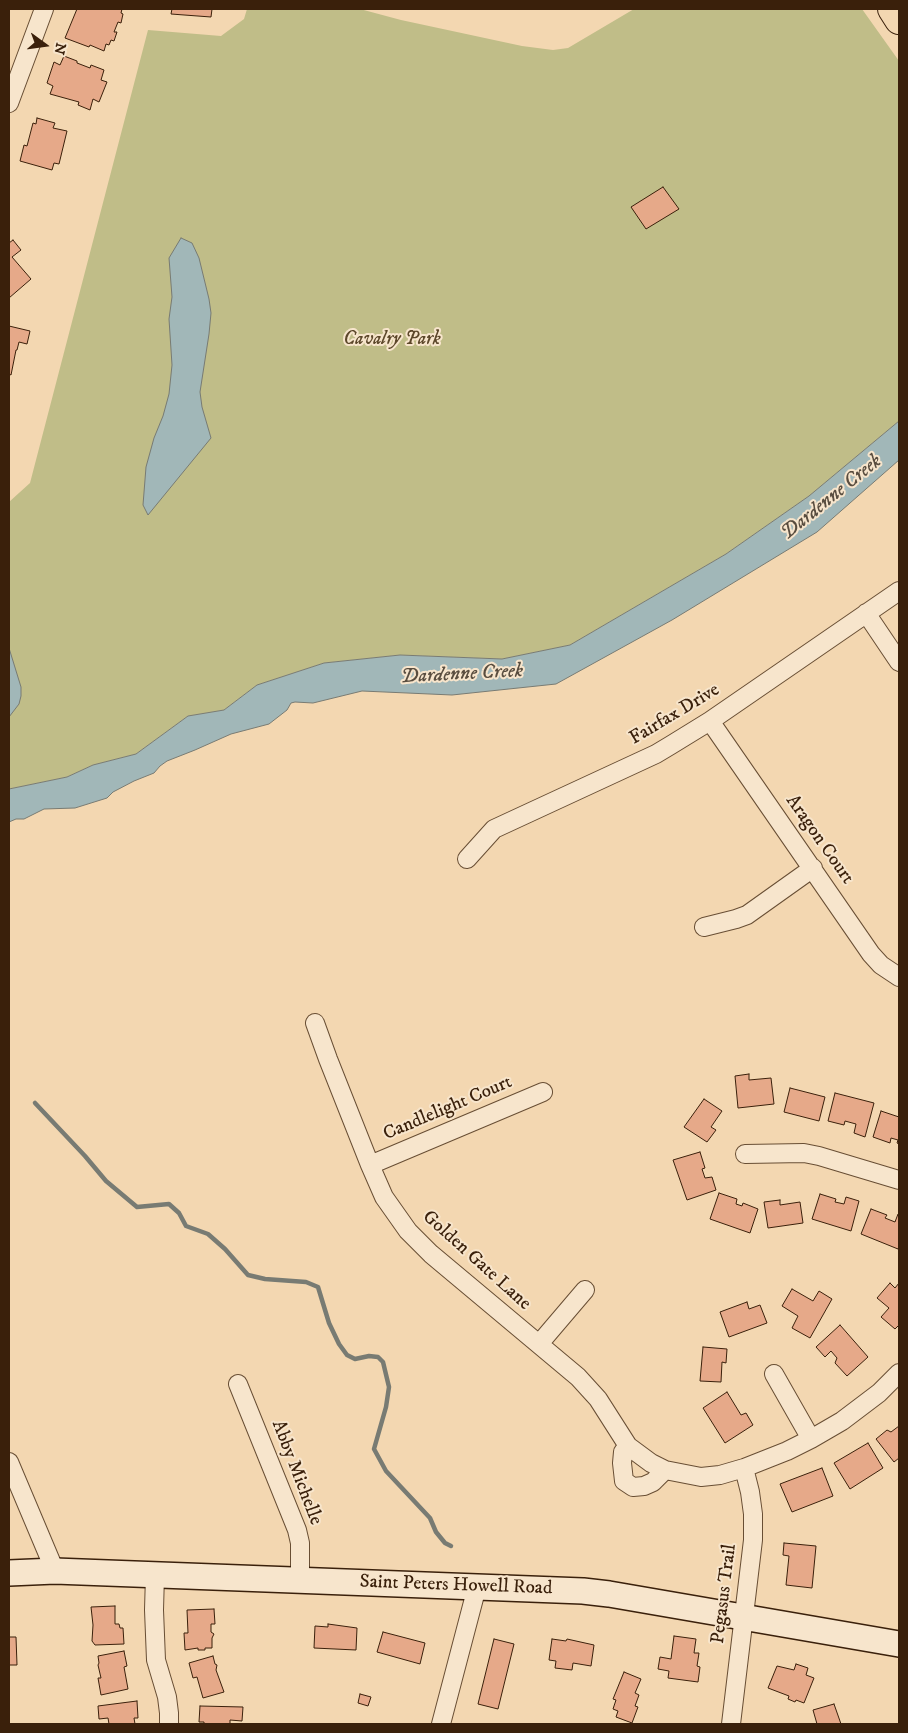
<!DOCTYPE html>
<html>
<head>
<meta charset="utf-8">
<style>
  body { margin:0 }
  #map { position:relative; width:908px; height:1733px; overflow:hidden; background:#f3d7b1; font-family:"IM FELL DW Pica",serif }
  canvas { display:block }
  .frame { position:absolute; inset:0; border:10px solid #3a200b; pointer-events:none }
  .north { position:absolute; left:20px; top:20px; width:50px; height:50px; -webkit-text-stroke:4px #f7e5cc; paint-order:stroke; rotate:104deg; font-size:14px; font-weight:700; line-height:20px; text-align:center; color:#3a200b }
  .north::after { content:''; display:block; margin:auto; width:18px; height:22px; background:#3a200b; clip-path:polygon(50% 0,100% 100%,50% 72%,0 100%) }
</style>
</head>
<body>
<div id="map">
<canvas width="908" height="1733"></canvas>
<div class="frame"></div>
<div class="north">N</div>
</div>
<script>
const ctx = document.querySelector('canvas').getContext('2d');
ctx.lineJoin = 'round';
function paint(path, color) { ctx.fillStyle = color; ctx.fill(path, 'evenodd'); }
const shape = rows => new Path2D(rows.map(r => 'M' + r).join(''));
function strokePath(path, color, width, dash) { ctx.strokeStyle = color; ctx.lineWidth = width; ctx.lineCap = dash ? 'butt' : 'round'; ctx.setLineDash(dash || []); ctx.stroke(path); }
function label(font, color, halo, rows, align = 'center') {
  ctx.font = font + ' "IM FELL DW Pica",serif'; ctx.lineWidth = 4; ctx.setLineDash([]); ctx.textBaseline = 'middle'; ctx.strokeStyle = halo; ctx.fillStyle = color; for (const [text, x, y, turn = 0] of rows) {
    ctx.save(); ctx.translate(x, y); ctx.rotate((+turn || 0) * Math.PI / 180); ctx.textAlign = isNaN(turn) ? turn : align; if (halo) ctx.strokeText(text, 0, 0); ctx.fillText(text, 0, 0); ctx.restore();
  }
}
paint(shape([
  [247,9,360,9,401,20,522,46,553,50,568,48,634,9,862,9,899,61,899,421,809,496,726,554,570,645,502,659,400,655,324,663,257,685,224,710,188,716,136,754,93,765,67,777,9,789,9,502,30,483,148,30,221,36,244,19]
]), '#c0bd88');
const water = shape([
  [181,238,192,243,199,258,209,299,211,313,209,334,200,392,202,407,211,438,148,515,143,505,146,467,154,438,163,416,169,394,172,365,169,319,172,297,169,258,181,238],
  [899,421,899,460,817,532,672,620,556,684,452,695,362,691,313,703,295,702,291,703,287,710,269,724,231,734,195,750,167,761,160,766,154,773,134,781,113,792,107,798,75,808,44,809,24,819,16,819,9,822,9,789,67,777,93,765,136,754,188,716,224,710,257,685,324,663,400,655,502,659,570,645,726,554,809,496,899,421],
  [9,648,21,687,21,696,19,704,9,717,9,648]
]);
paint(water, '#a1b7b8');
strokePath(water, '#787b73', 1);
strokePath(shape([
  [35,1103,85,1156,106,1181,137,1207,169,1204,179,1213,186,1226,208,1234,225,1249,248,1275,265,1279,306,1282,318,1287,329,1323,339,1344,347,1355,355,1359,369,1356,378,1357,383,1362,389,1387,386,1407,374,1449,386,1471,430,1518,436,1532,445,1543,451,1546]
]), '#787b73', 4.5);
const building = shape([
  [77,9,122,9,121,13,123,14,121,23,118,22,114,32,117,32,114,41,111,40,109,45,106,44,104,51,90,45,89,47,65,38,77,9],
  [172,9,212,9,211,17,171,14,172,9],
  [64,56,77,61,77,63,90,68,91,65,104,70,101,80,107,82,99,102,93,99,90,110,78,105,79,102,50,94,53,86,47,83,54,62,60,65,64,56],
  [37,118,55,123,53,128,67,131,59,164,54,163,52,170,20,161,24,145,27,146,33,123,36,124,37,118],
  [663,187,679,209,646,229,631,207,663,187],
  [13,240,21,250,12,257,31,279,9,298,9,243,13,240],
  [9,326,30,331,27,344,19,342,17,350,16,350,11,375,9,374,9,326],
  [749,1074,749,1080,771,1078,774,1104,738,1108,735,1076,749,1074],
  [790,1088,825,1097,819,1121,784,1112,790,1088],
  [835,1093,874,1103,865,1137,854,1133,856,1124,845,1121,844,1125,828,1121,835,1093],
  [704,1099,722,1111,711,1127,716,1130,707,1142,684,1127,704,1099],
  [881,1111,899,1117,899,1144,897,1143,898,1140,891,1138,890,1143,873,1137,881,1111],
  [700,1152,705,1168,702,1169,705,1178,712,1177,716,1190,687,1200,673,1160,700,1152],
  [719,1193,737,1199,736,1204,742,1206,743,1203,758,1209,750,1233,710,1219,719,1193],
  [820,1194,836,1199,835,1202,844,1204,846,1197,859,1201,851,1231,812,1219,820,1194],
  [780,1200,780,1205,800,1202,803,1223,768,1228,764,1202,780,1200],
  [871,1209,887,1215,885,1218,895,1222,898,1214,899,1215,899,1246,898,1249,861,1234,871,1209],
  [890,1283,895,1288,899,1283,899,1325,895,1329,881,1317,889,1308,877,1298,890,1283],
  [792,1289,813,1301,819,1291,832,1299,810,1338,792,1328,798,1316,782,1306,792,1289],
  [747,1302,749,1309,760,1305,767,1323,729,1337,720,1312,747,1302],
  [840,1325,868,1357,847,1376,835,1363,837,1358,831,1351,825,1357,816,1347,840,1325],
  [703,1347,727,1349,726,1363,722,1362,721,1382,700,1381,703,1347],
  [727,1392,741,1415,746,1413,753,1425,725,1443,703,1408,727,1392],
  [899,1426,899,1458,894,1462,876,1439,887,1430,891,1432,899,1426],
  [868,1443,883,1468,850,1489,834,1463,868,1443],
  [822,1468,833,1496,792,1512,780,1484,822,1468],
  [784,1543,816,1546,812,1588,786,1585,789,1556,783,1555,784,1543],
  [115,1606,115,1624,119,1624,120,1628,123,1628,124,1644,95,1645,92,1641,93,1625,91,1607,115,1606],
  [214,1609,215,1624,211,1624,211,1632,214,1634,212,1638,212,1648,205,1648,205,1650,198,1650,198,1648,185,1650,184,1633,188,1633,187,1610,214,1609],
  [328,1624,357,1628,356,1650,314,1648,315,1626,328,1627,328,1624],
  [383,1632,425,1643,420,1664,377,1652,383,1632],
  [674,1636,696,1639,694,1653,699,1653,697,1666,700,1667,698,1682,668,1678,669,1671,658,1669,660,1657,671,1659,674,1636],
  [9,1637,16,1637,17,1665,9,1665,9,1637],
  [494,1639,514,1644,498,1709,478,1704,494,1639],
  [552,1639,566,1641,567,1639,594,1645,591,1666,573,1663,572,1670,555,1668,556,1661,549,1660,552,1639],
  [124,1651,127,1666,124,1667,128,1689,101,1695,98,1678,101,1678,98,1665,99,1663,98,1656,124,1651],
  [213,1656,215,1664,217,1665,216,1670,224,1692,203,1698,197,1677,193,1678,189,1663,213,1656],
  [796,1664,808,1668,806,1675,814,1678,804,1703,796,1700,795,1702,788,1699,789,1696,768,1688,777,1666,794,1670,796,1664],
  [624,1672,641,1679,635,1693,639,1695,635,1706,638,1707,632,1723,616,1717,618,1711,613,1709,616,1700,613,1699,624,1672],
  [360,1694,371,1697,368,1706,358,1703,360,1694],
  [137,1701,138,1718,134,1718,135,1724,109,1724,108,1718,99,1719,98,1706,137,1701],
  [834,1704,841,1724,817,1724,813,1710,834,1704],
  [200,1706,243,1707,242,1721,230,1720,230,1724,204,1724,204,1722,199,1722,200,1706]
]);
paint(building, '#e6a989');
strokePath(building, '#3a200b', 1);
const minor = shape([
  [9,103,44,9],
  [866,613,899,662],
  [710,721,871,954,881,965,899,977],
  [467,859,494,829,656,754,671,745,710,721,899,591],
  [704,927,736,919,747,915,813,868],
  [315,1023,328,1059,370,1165,384,1197,408,1231,431,1254,578,1377,598,1399,628,1446,651,1463,665,1470,701,1477,720,1475,744,1468,787,1451,811,1439,842,1421,879,1393,899,1373],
  [745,1154,804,1153,819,1156,899,1180],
  [370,1165,543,1092],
  [539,1344,585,1290],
  [774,1374,811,1439],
  [238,1384,297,1530,300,1543,300,1581],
  [628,1446,623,1452,622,1463,624,1481,633,1487,644,1486,653,1482,665,1470],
  [9,1462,55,1571],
  [155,1575,154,1610,156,1660,167,1697,169,1713,169,1724],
  [441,1724,477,1587],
  [731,1724,753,1540,753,1514,750,1492,744,1468]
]);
const secondary = shape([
  [9,1573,55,1571,583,1591,609,1594,899,1644]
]);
const primary = shape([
  [892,9,899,20]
]);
strokePath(minor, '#684e34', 20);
strokePath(secondary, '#3a200b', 28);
strokePath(primary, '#3a200b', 30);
strokePath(minor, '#f7e5cc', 18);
strokePath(secondary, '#f7e5cc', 25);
strokePath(primary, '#f3d7b1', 28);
label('italic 19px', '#5c472a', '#f7e5cc', [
  ["Cavalry Park",392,340]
]);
label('19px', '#3a200b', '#f7e5cc', [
  ["Fairfax Drive",675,715,-31],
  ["Aragon Court",819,840,55],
  ["Candlelight Court",448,1109,-23],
  ["Golden Gate Lane",476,1261,42],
  ["Abby Michelle",296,1473,69],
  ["Saint Peters Howell Road",456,1586,2],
  ["Pegasus Trail",725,1594,-83]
]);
label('italic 20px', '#594d3f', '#f7e5cc', [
  ["Dardenne Creek",832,498,-39],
  ["Dardenne Creek",462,675,-3]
]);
</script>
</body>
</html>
